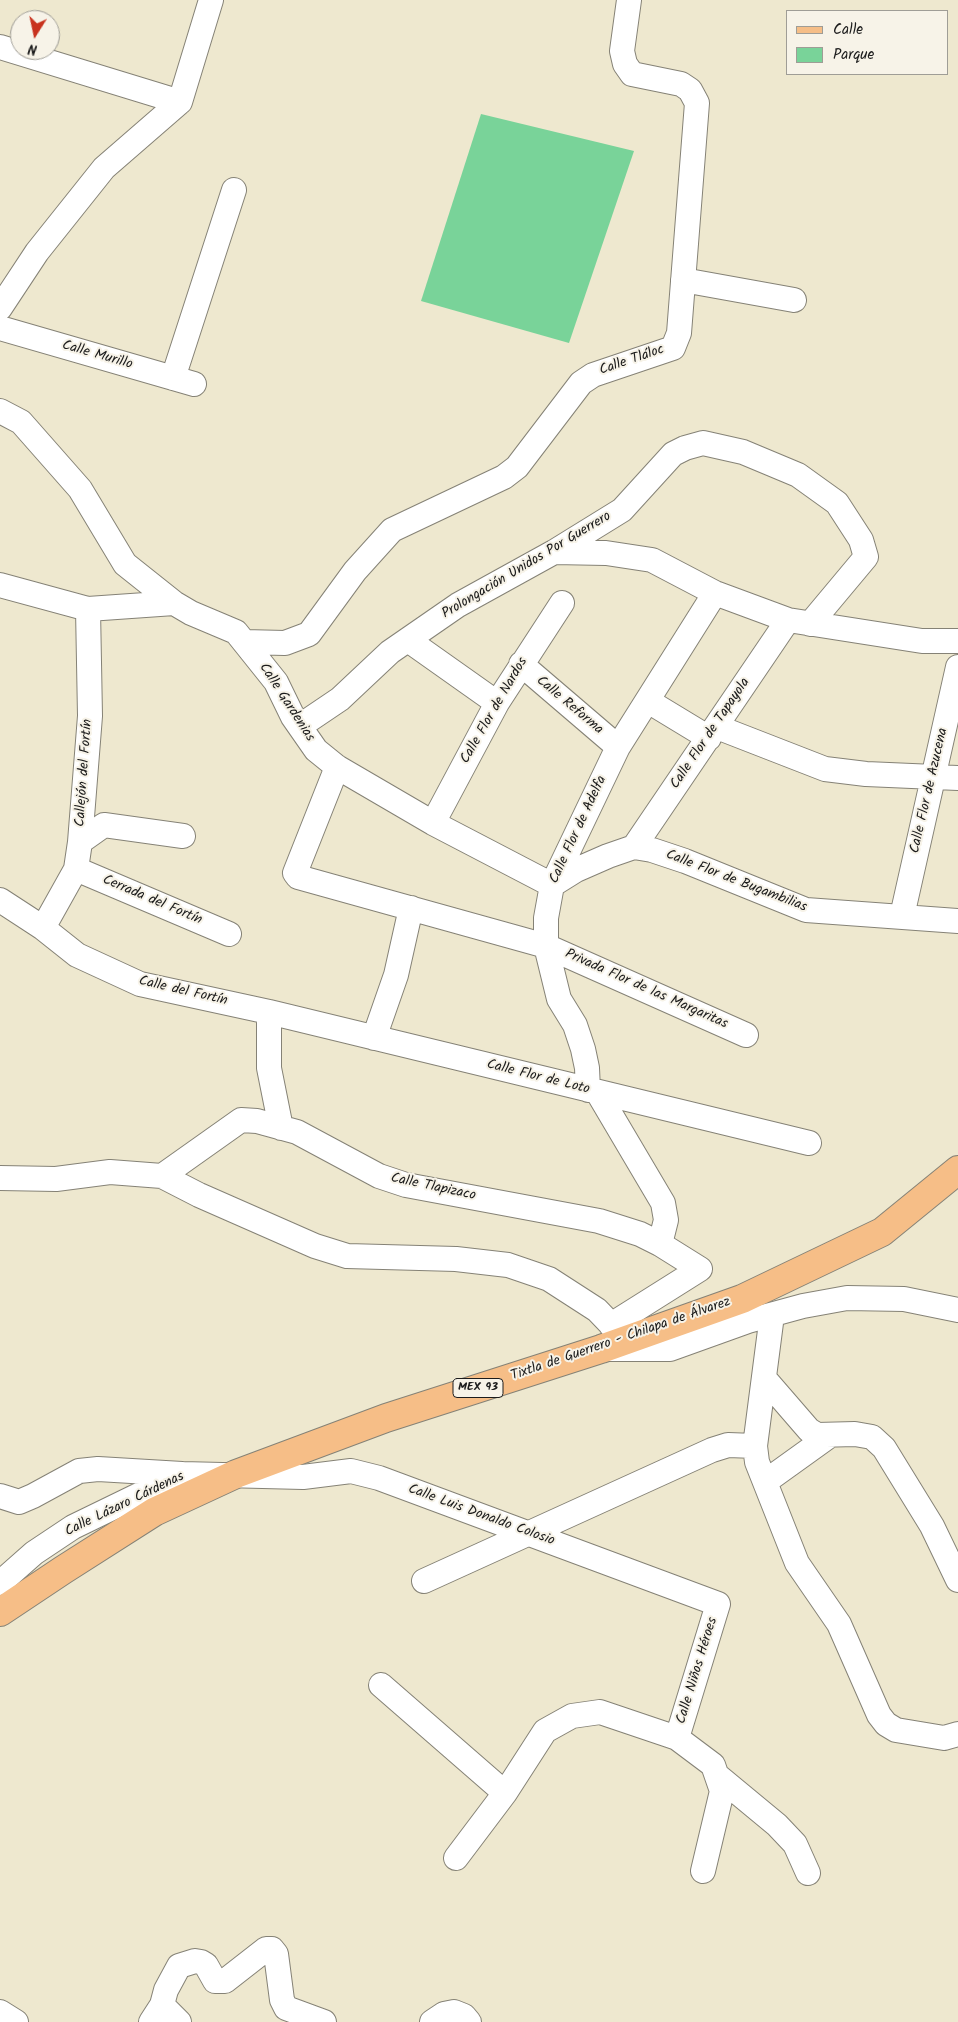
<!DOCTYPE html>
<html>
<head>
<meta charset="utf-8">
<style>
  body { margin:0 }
  #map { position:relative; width:958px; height:2022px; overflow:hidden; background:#eee8cf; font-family:Kalam,sans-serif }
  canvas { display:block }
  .legend { position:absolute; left:786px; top:10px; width:162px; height:65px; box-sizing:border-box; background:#f7f3e8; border:1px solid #9f9d96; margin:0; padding:6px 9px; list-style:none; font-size:15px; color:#1c1c1c }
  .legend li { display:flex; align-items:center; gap:10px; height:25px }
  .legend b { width:25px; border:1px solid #9f9d96 }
  .north { position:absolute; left:10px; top:10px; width:50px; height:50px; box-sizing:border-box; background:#f7f3e8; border:1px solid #9f9d96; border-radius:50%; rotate:190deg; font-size:14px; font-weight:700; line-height:20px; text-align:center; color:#1c1c1c }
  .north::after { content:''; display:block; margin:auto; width:18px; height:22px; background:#c8321e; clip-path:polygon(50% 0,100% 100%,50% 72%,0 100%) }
</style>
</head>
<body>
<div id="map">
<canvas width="958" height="2022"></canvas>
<ul class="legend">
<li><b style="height:6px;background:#f6be87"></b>Calle</li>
<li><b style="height:14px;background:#79d399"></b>Parque</li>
</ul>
<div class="north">N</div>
</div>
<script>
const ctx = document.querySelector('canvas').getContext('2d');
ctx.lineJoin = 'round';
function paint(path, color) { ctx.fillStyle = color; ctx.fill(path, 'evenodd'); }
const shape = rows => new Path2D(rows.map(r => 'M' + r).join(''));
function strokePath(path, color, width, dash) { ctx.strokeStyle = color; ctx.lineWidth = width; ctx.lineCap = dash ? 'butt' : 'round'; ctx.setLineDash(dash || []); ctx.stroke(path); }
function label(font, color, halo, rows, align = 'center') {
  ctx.font = font + ' Kalam,sans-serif'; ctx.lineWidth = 4; ctx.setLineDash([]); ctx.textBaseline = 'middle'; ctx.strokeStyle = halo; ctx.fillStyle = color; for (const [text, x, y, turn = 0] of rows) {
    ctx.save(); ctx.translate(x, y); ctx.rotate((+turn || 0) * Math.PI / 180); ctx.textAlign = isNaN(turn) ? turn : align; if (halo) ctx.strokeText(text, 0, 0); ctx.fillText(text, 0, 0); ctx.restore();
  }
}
paint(shape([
  [481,114,634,151,569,343,421,301]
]), '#79d399');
const minor = shape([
  [0,47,180,102],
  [683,280,794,300],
  [0,308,37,252,104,168,180,102,211,0],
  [0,328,194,384],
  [173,378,234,190],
  [0,411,21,422,80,489,125,564,174,603,191,613,236,632,276,682,293,717,316,750,337,767,433,823,552,885,576,870,608,856,634,847,652,850,685,861,806,910,958,921],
  [554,552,606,553,652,560,715,593,788,620,922,641,958,641],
  [0,585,88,609,174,603],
  [408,640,497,703],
  [244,642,285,643,309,634,355,571,392,530,504,477,517,467,581,383,593,375,673,348,679,333,697,103,690,90,681,84,632,74,625,64,622,51,629,0],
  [521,664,618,747],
  [648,701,709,738],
  [300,726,340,699,390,652,458,605,554,552,622,510,673,454,685,448,703,443,743,452,798,475,837,503,861,540,866,557,810,624],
  [717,727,825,769,866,774,958,778],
  [337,767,295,873,298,877,546,946,746,1035],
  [433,823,497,703,562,603],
  [80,842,104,825,183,836],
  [634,847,788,620],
  [76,869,229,934],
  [0,900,43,928,77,955,140,984,269,1012,809,1143],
  [902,916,958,667],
  [43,928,76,869,80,842,90,716,88,609],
  [269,1012,269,1068,281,1128],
  [374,1038,396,975,411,908],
  [588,1090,587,1068,583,1049,575,1025,559,999,546,946,546,918,552,885,618,747,715,593],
  [598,1093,663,1203,666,1220,660,1244],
  [162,1176,241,1120,257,1121,297,1132,379,1176,406,1185,599,1221,640,1234,660,1244,700,1269,611,1325],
  [0,1178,56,1179,110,1172,162,1176,199,1195,315,1246,347,1256,456,1259,508,1265,549,1279,597,1310,621,1335],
  [772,1315,755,1446,757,1462,797,1563,839,1624,879,1715,886,1724,896,1730,944,1738,958,1734],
  [610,1349,670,1349,748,1321,803,1306,847,1298,904,1299,958,1310],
  [764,1378,809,1430,817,1435,855,1434,872,1437,884,1448,932,1526,958,1580],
  [765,1482,829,1436],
  [0,1496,19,1502,33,1496,79,1471,98,1469,182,1474],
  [424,1581,712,1450,728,1445,755,1446],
  [0,1583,34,1553,73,1527,182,1474,303,1477,351,1471,379,1478,718,1604,677,1738],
  [381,1685,505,1793],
  [719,1777,777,1825,795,1844,808,1873],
  [456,1858,505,1793,545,1731,572,1716,600,1712,677,1738,713,1765,722,1791,703,1871],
  [162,2005,179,2022],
  [0,2012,16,2022],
  [151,2022,162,2005,166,1990,179,1966,195,1961,201,1962,206,1965,215,1981,225,1981,266,1949,272,1949,276,1954,282,2000,286,2008,324,2022],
  [432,2022,444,2014,454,2012,464,2016,469,2022]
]);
const major = shape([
  [0,1612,63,1570,154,1512,236,1474,386,1418,601,1349,742,1299,882,1232,958,1170]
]);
strokePath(minor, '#858276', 26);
strokePath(major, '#858276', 30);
strokePath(minor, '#fff', 24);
strokePath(major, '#f6be87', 28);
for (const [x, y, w] of [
  [478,1388,50]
]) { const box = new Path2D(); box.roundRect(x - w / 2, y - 9.5, w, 19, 4); ctx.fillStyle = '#f7f3e8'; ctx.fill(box); strokePath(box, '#1c1c1c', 1); }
label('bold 12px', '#1c1c1c', null, [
  ["MEX 93",478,1388]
]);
label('14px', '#1c1c1c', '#f7f3e8', [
  ["Calle Murillo",97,356,16],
  ["Calle Tláloc",632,361,-19],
  ["Prolongación Unidos Por Guerrero",527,566,-31],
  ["Calle Gardenias",286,703,57],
  ["Calle Reforma",569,706,40],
  ["Calle Flor de Nardos",495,711,-60],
  ["Calle Flor de Tapayola",711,734,-56],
  ["Callejón del Fortín",85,773,-86],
  ["Calle Flor de Azucena",930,791,-77],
  ["Calle Flor de Adelfa",579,830,-65],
  ["Calle Flor de Bugambilias",736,882,21],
  ["Cerrada del Fortín",152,901,23],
  ["Privada Flor de las Margaritas",646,990,24],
  ["Calle del Fortín",183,992,13],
  ["Calle Flor de Loto",538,1078,14],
  ["Calle Tlapizaco",433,1188,12],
  ["Tixtla de Guerrero - Chilapa de Álvarez",621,1340,-19],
  ["Calle Lázaro Cárdenas",125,1505,-26],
  ["Calle Luis Donaldo Colosio",481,1516,20],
  ["Calle Niños Héroes",698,1671,-73]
]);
</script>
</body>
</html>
